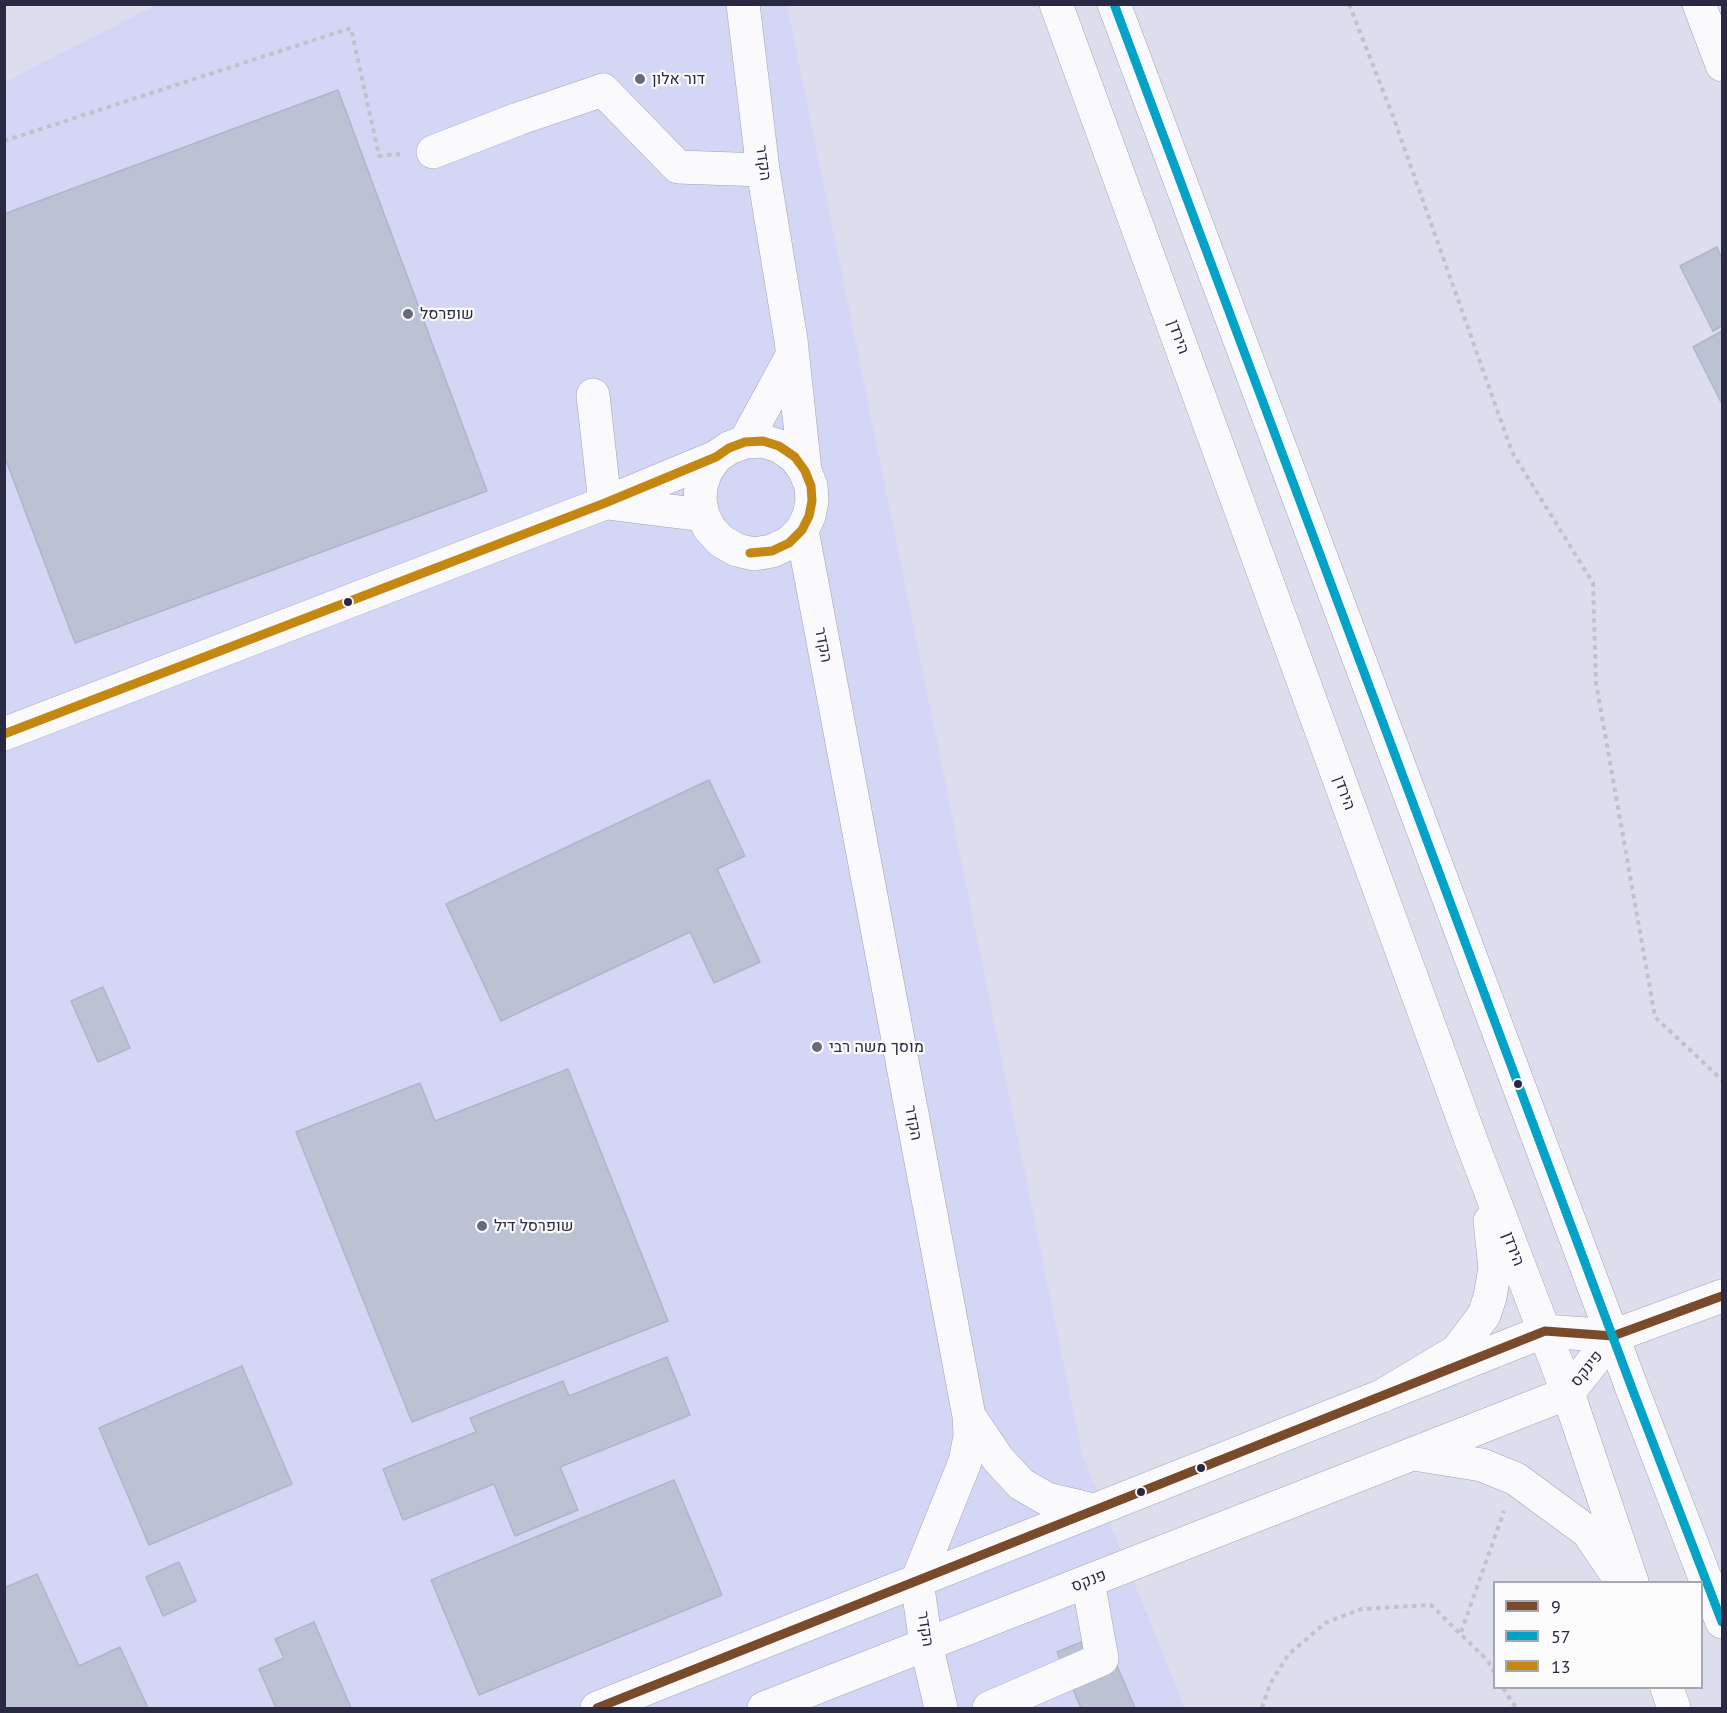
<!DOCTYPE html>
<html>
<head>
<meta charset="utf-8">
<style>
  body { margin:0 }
  #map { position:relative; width:1727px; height:1713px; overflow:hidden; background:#dcdeed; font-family:"PT Sans",sans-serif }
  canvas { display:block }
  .frame { position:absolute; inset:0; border:6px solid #292943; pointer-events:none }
  .legend { position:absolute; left:1493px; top:1581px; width:210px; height:108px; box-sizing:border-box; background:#fbfbfb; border:2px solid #a7a7b1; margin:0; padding:8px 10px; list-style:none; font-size:18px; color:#292943 }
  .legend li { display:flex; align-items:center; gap:12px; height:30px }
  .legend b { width:30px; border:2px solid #a7a7b1 }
</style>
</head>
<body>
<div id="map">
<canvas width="1727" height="1713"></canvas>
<div class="frame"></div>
<ul class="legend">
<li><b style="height:8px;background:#7a4b2a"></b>9</li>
<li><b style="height:8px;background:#02a3c7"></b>57</li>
<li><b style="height:8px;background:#c48711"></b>13</li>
</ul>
</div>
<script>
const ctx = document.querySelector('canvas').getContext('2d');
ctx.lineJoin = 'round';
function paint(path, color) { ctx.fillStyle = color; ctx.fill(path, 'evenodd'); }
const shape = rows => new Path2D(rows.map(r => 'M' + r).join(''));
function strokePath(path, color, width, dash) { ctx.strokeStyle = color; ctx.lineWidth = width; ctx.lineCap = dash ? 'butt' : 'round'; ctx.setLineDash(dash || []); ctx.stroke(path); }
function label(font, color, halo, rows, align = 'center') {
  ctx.font = font + ' "PT Sans",Heebo,sans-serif'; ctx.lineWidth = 4.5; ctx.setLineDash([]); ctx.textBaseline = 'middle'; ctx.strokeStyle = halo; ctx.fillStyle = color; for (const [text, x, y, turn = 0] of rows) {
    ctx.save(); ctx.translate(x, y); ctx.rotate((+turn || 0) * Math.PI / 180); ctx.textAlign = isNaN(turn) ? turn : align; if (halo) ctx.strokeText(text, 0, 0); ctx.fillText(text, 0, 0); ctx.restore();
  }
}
paint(shape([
  [156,5,787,5,1082,1454,1185,1708,5,1708,4,82]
]), '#d4d6f6');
const building = shape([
  [338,90,487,491,75,643,4,455,4,214,338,90],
  [1717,247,1722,258,1722,326,1713,331,1680,266,1717,247],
  [1722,331,1722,404,1693,347,1722,331],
  [709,780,745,856,717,869,760,962,714,983,690,932,501,1021,446,904,709,780],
  [103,987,130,1048,98,1062,71,1001,103,987],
  [568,1069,668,1321,412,1422,296,1132,420,1083,435,1121,568,1069],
  [667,1357,690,1415,560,1467,578,1510,515,1536,494,1484,403,1520,383,1469,476,1432,470,1418,563,1381,569,1396,667,1357],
  [242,1366,292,1484,149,1545,99,1428,242,1366],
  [674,1480,722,1595,479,1695,431,1580,674,1480],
  [179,1562,196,1601,163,1616,146,1577,179,1562],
  [37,1574,79,1666,120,1647,148,1708,4,1708,4,1588,37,1574],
  [314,1622,351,1708,276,1708,259,1669,284,1658,275,1639,314,1622],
  [1103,1633,1135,1708,1081,1708,1057,1652,1103,1633]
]);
paint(building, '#bbc2d4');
strokePath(building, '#afb5c8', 1.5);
const minor = shape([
  [743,4,763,170,791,340,805,471],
  [1699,4,1722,65],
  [433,152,518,119,603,90,678,167,763,170],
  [593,395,605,503],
  [745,442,792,356],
  [607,503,703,515],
  [802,530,969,1416,970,1436,965,1462,917,1581,926,1644,941,1708],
  [4,734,605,503,716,457,729,448,745,442,763,441,779,446,795,457,805,471,811,486,812,501,809,516,802,530,789,543,772,551,754,554,737,550,721,541,709,528,703,515,700,501,701,486,706,471,716,457],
  [969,1416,998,1459,1021,1484,1047,1499,1094,1510],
  [597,1708,1545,1331,1613,1336,1722,1296],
  [764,1708,1568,1393,1613,1336],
  [989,1708,1102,1659,1088,1581]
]);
const highway = shape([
  [1056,4,1472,1143,1568,1393,1632,1582],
  [1114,4,1633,1391,1722,1622],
  [1382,1396,1457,1351,1484,1315,1490,1297,1495,1268,1490,1221],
  [1414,1454,1482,1465,1516,1479,1588,1532,1617,1575],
  [1667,1688,1674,1708]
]);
strokePath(minor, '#a2a3b5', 34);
strokePath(highway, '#a2a3b5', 34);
strokePath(shape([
  [1349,4,1394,119,1512,452,1593,583,1596,683,1655,1017,1722,1080],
  [4,141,351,28,379,156,400,154],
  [1461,1632,1504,1511],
  [1503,1688,1516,1708],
  [1262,1708,1270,1684,1288,1655,1325,1623,1361,1609,1431,1605,1487,1660,1494,1672]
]), '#c1c1c8', 4, [4.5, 4.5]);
strokePath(minor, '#fafafc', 33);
strokePath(highway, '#fafafc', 33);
strokePath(shape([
  [597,1708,1545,1331,1613,1336,1722,1296]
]), '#7a4b2a', 9);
strokePath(shape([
  [1114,4,1633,1391,1722,1622]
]), '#02a3c7', 9);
strokePath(shape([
  [4,734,605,503,716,457,729,448,745,442,763,441,779,446,795,457,805,471,811,486,812,501,809,516,802,530,789,543,772,551,750,553]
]), '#c48711', 9);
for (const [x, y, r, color] of [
  [640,79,6,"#68687e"],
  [408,314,6,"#68687e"],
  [348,602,5,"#292943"],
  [817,1047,6,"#68687e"],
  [1518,1084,5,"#292943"],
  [482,1226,6,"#68687e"],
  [1201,1468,5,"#292943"],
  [1141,1492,5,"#292943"]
]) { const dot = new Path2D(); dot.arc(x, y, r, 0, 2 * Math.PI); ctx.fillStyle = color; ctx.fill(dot); strokePath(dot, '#fbfbfb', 2); }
label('16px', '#292943', '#fbfbfb', [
  ["דור אלון",652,79],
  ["שופרסל",420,314],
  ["מוסך משה רבי",829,1047],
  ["שופרסל דיל",494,1226]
], 'left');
label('16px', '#292943', '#fbfbfb', [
  ["הקדר",763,163,82],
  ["הירדן",1178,337,70],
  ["הקדר",823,645,79],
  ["הירדן",1344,793,70],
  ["הקדר",913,1123,79],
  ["הירדן",1513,1249,69],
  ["פינקס",1587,1369,-51],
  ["פנקס",1089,1581,-21],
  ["הקדר",925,1629,81]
]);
</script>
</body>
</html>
